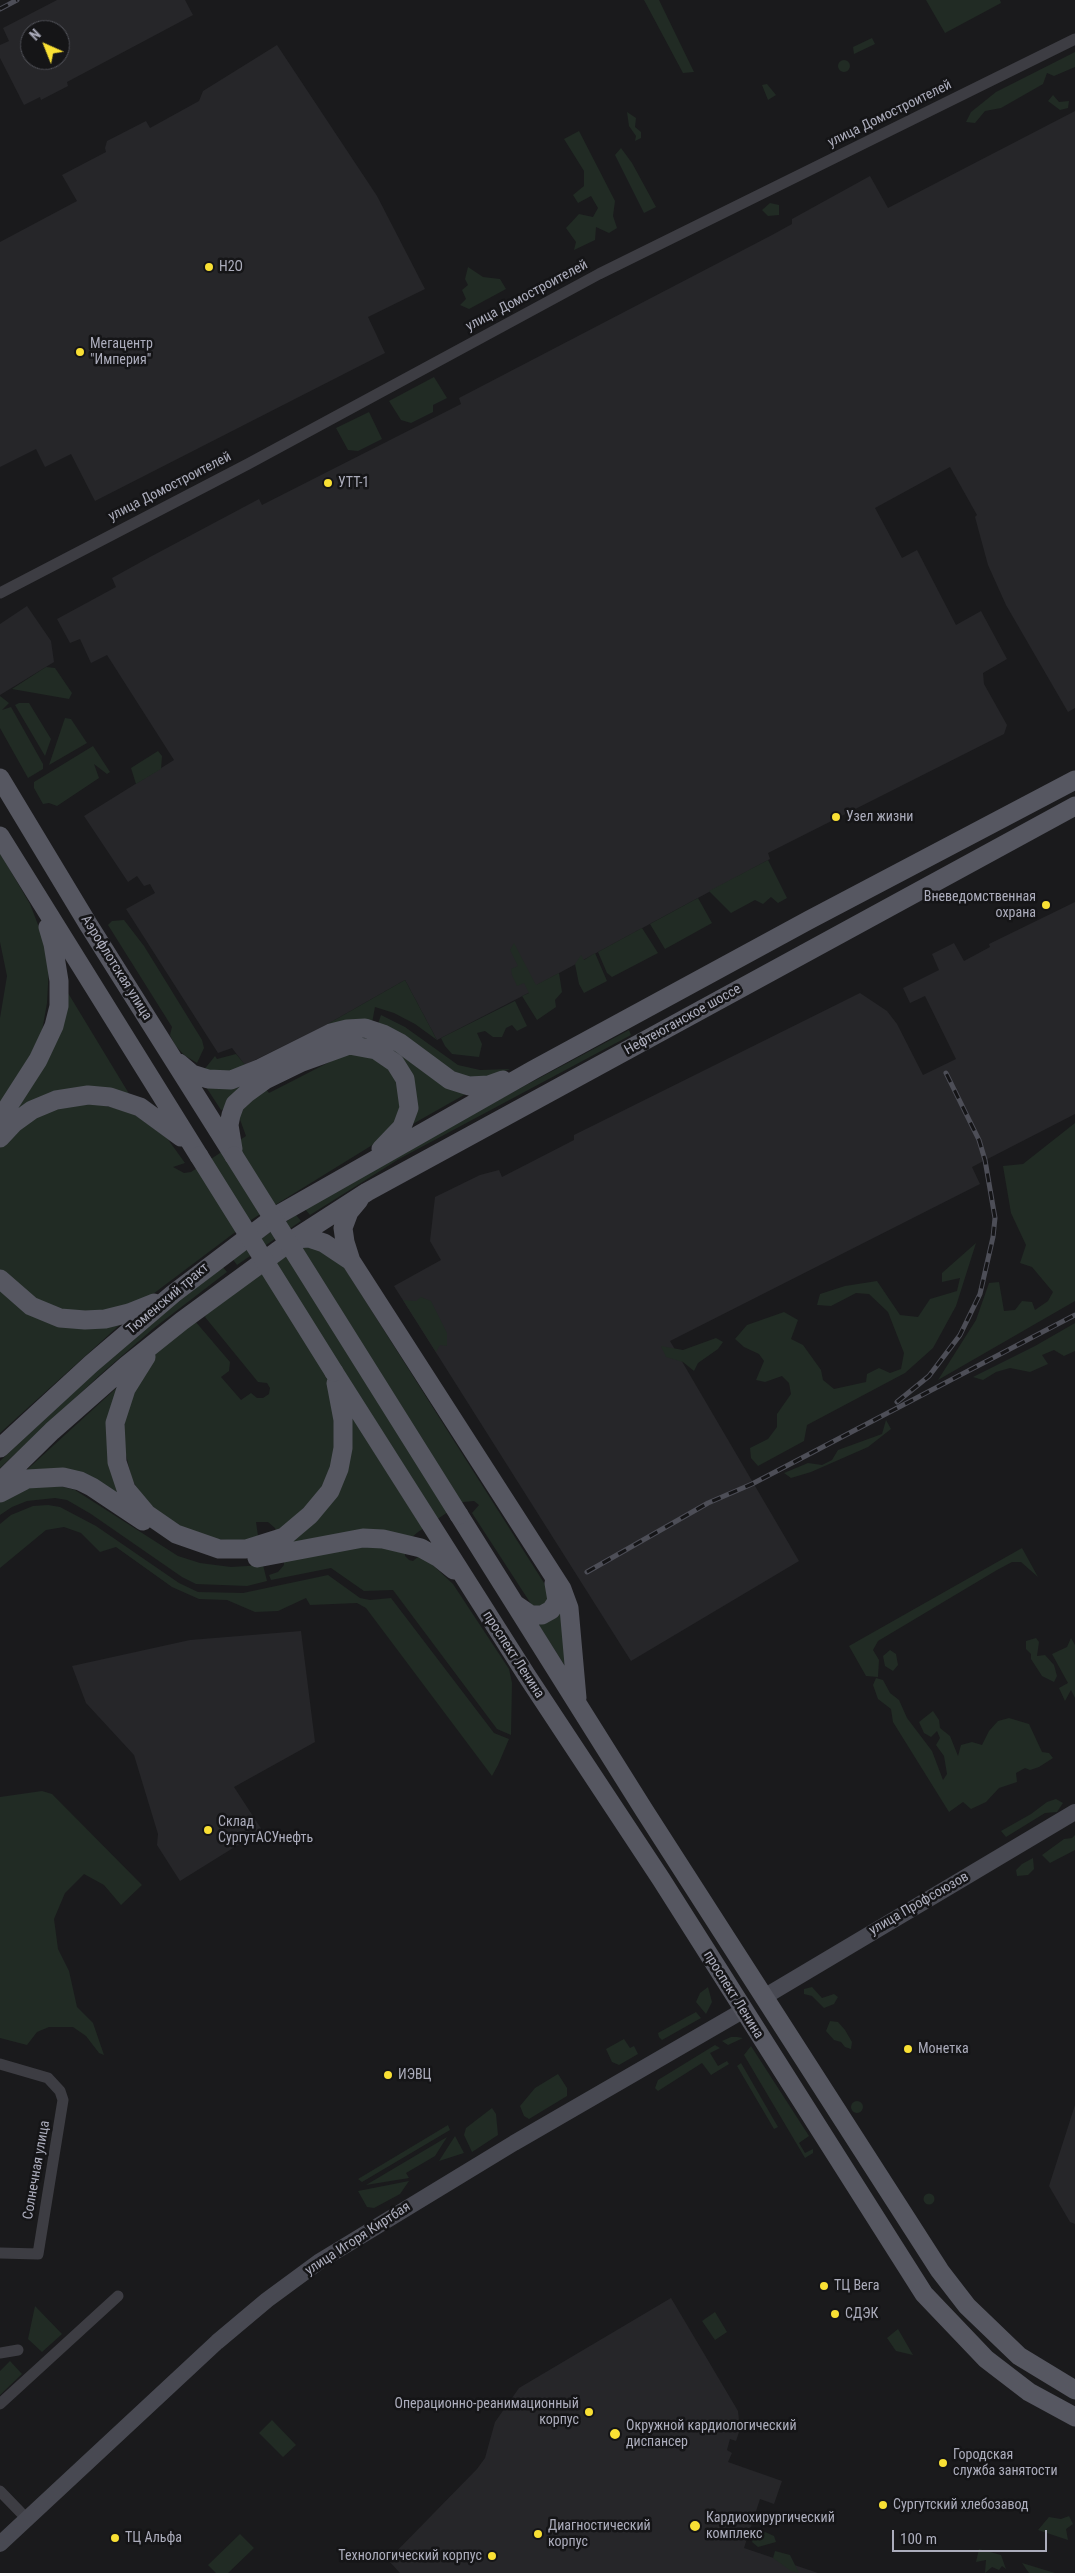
<!DOCTYPE html>
<html>
<head>
<meta charset="utf-8">
<style>
  body { margin:0 }
  #map { position:relative; width:1075px; height:2573px; overflow:hidden; background:#1a1a1c; font-family:"Roboto Condensed",sans-serif }
  canvas { display:block }
  .north { position:absolute; left:20px; top:20px; width:50px; height:50px; box-sizing:border-box; background:#151517; border:1px solid #515259; border-radius:50%; rotate:316deg; font-size:14px; font-weight:700; line-height:20px; text-align:center; color:#acadbc }
  .north::after { content:''; display:block; margin:auto; width:18px; height:22px; background:#f9e034; clip-path:polygon(50% 0,100% 100%,50% 72%,0 100%) }
  .scale { position:absolute; left:892px; top:2530px; width:155px; height:22px; box-sizing:border-box; border:2px solid #acadbc; border-top:0; padding-left:6px; font-size:15px; line-height:18px; white-space:nowrap; color:#acadbc; -webkit-text-stroke:4px #151517; paint-order:stroke }
</style>
</head>
<body>
<div id="map">
<canvas width="1075" height="2573"></canvas>
<div class="north">N</div>
<div class="scale">100 m</div>
</div>
<script>
const ctx = document.querySelector('canvas').getContext('2d');
ctx.lineJoin = 'round';
function paint(path, color) { ctx.fillStyle = color; ctx.fill(path, 'evenodd'); }
const shape = rows => new Path2D(rows.map(r => 'M' + r).join(''));
function strokePath(path, color, width, dash) { ctx.strokeStyle = color; ctx.lineWidth = width; ctx.lineCap = dash ? 'butt' : 'round'; ctx.setLineDash(dash || []); ctx.stroke(path); }
function label(font, color, halo, rows, align = 'center') {
  ctx.font = font + ' "Roboto Condensed",sans-serif'; ctx.lineWidth = 5; ctx.setLineDash([]); ctx.textBaseline = 'middle'; ctx.strokeStyle = halo; ctx.fillStyle = color; for (const [text, x, y, turn = 0] of rows) {
    ctx.save(); ctx.translate(x, y); ctx.rotate((+turn || 0) * Math.PI / 180); ctx.textAlign = isNaN(turn) ? turn : align; if (halo) ctx.strokeText(text, 0, 0); ctx.fillText(text, 0, 0); ctx.restore();
  }
}
paint(shape([
  [57,0,185,0,193,15,67,82,68,86,41,100,40,97,24,105,0,58,0,45,9,41,3,28],
  [30,30,60,30,60,60,30,60],
  [277,45,377,196,425,289,368,317,385,353,95,501,71,454,45,467,36,449,0,467,0,242,77,201,62,175,106,152,105,148,107,141,146,121,150,128,199,101,203,91],
  [1075,111,1075,708,1068,712,1006,605,988,565,975,517,977,515,950,467,875,508,902,558,917,550,956,625,981,611,1007,659,983,673,984,684,1007,725,1004,734,768,853,770,859,537,985,536,989,437,1040,405,980,326,1025,245,1065,232,1048,218,1053,126,909,155,893,150,884,144,886,137,876,128,882,84,816,174,760,107,655,91,663,80,639,70,643,57,619,116,587,112,578,150,557,259,499,262,505,461,404,459,398,772,235,792,224,792,219,870,176,888,208],
  [27,606,51,641,54,662,0,695,0,624],
  [1075,902,1075,1114,972,1167,980,1184,670,1341,799,1561,631,1661,394,1286,441,1260,430,1241,435,1197,480,1175,499,1170,502,1177,574,1140,574,1135,860,993,887,1011,897,1024,923,1075,956,1059,925,996,910,1003,903,988,939,970,932,954,954,943,964,961,990,947,989,944],
  [301,1631,315,1742,234,1787,262,1830,180,1881,157,1845,158,1834,134,1755,86,1703,72,1666,190,1640],
  [1075,2105,1075,2224,1070,2222,1049,2186],
  [671,2298,738,2411,740,2429,736,2441,730,2439,727,2450,732,2453,728,2462,782,2481,774,2504,760,2499,744,2548,818,2573,400,2573,388,2560,477,2469,485,2458,495,2422,519,2388]
]), '#262629');
paint(shape([
  [644,0,659,0,694,72,683,73],
  [926,0,1000,0,1001,3,945,33],
  [872,38,875,44,854,54,853,47],
  [1075,52,1075,67,1054,76,1047,73,1043,84,1001,108,985,111,975,123,966,122,971,112,996,92],
  '838 66a6 6 0 1 1 12 0a6 6 0 1 1-12 0Z',
  [767,84,776,95,768,100,762,85],
  [1053,95,1059,102,1069,101,1068,108,1060,110,1048,101],
  [627,112,636,118,635,127,641,132,641,138,635,141,636,136,629,126],
  [579,131,615,201,613,216,617,228,609,233,596,227,595,240,574,250,576,242,566,228,579,214,593,217,598,208,591,196,578,203,573,195,584,186,584,171,564,139],
  [621,148,632,163,656,207,644,213,615,155],
  [770,203,779,205,779,215,768,216,762,210],
  [468,267,483,277,500,279,506,289,469,309,460,305,466,299,462,290,468,285,465,279],
  [434,377,447,398,433,405,433,412,411,423,401,420,389,401],
  [369,412,382,439,358,451,348,450,336,428],
  [46,667,55,668,72,693,69,699,12,689],
  [0,696,9,703,2,710,11,707,43,764,43,769,28,778,0,728],
  [19,703,29,703,51,739,45,756,15,705],
  [65,718,71,719,87,743,49,765],
  [93,746,110,772,107,774,94,764,99,778,57,806,49,803,43,804,34,788,34,782],
  [158,751,162,756,161,769,136,784,131,768],
  [0,853,30,904,42,935,49,966,47,1003,42,1031,28,1060,0,1104,0,1018,7,976,0,942],
  [768,860,787,898,778,903,771,897,763,904,755,900,731,913,709,891],
  [698,898,712,923,665,949,650,924],
  [124,920,144,946,202,1040,204,1048,197,1063,184,1055,175,1045,170,1035,172,1027,108,925,112,921],
  [642,928,658,953,612,977,607,973,598,952],
  [514,943,536,985,559,973,562,992,555,1000,556,1007,537,1020,522,996,529,993,524,983,517,986,512,975,511,969,518,966,510,950],
  [595,953,607,981,584,993,579,984,575,964,581,955,584,960],
  [405,980,437,1040,415,1024,394,1013,375,1007,372,1023,333,1027,326,1025],
  [65,988,131,1097,95,1089,0,1129],
  [515,1001,527,1026,517,1031,512,1025,506,1028,502,1037,493,1037,485,1031,477,1033,482,1044,479,1057,452,1054,445,1046,441,1038],
  [381,1015,405,1027,458,1065,480,1070,510,1069,492,1076,466,1079,378,1024],
  [629,1030,631,1035,399,1159,310,1215,305,1209,487,1106],
  [371,1035,471,1091,411,1125,406,1070,333,1040],
  [354,1053,378,1058,396,1076,402,1100,395,1125,374,1144,254,1218,149,1297,105,1312,60,1310,41,1303,7,1279,0,1270,0,1148,13,1132,52,1108,95,1103,133,1113,167,1138,185,1163,173,1167,184,1173,191,1172,246,1136,238,1114,229,1108,221,1110,206,1087,203,1071,215,1056,217,1059,236,1054,269,1093,343,1055],
  [1075,1123,1075,1301,938,1380,976,1320,989,1283,999,1282,1004,1311,1015,1310,1022,1301,1032,1302,1035,1310,1048,1301,1053,1292,1032,1267,1020,1263,1026,1245,1011,1213,1003,1166,1023,1164],
  [296,1215,301,1221,237,1265,232,1258],
  [976,1243,956,1306,933,1348,905,1373,807,1425,804,1441,758,1466,751,1458,750,1448,768,1439,777,1427,777,1414,791,1394,789,1383,782,1376,765,1382,756,1380,764,1361,759,1354,744,1347,735,1339,747,1325,784,1312,798,1320,791,1339,803,1345,821,1370,823,1380,834,1389,866,1382,867,1374,879,1368,890,1373,901,1369,904,1353,888,1312,869,1294,856,1293,831,1306,817,1305,820,1294,845,1286,877,1281,900,1315,918,1317,930,1299,957,1291,960,1278,942,1282,942,1273],
  [302,1246,314,1246,342,1264,551,1594,546,1607,533,1607,472,1513,479,1505,474,1501,463,1502,418,1532,411,1538,405,1550,405,1556,409,1560,413,1561,421,1554,453,1584,509,1669,512,1683,511,1735,497,1729,393,1590,364,1591,331,1568,271,1580,269,1575,278,1572,284,1565,284,1558,275,1528,268,1522,256,1522,258,1536,244,1541,209,1539,164,1519,141,1494,132,1480,123,1442,126,1405,149,1361,162,1347,195,1321,230,1362,229,1371,221,1377,241,1400,251,1393,257,1398,263,1398,269,1394,270,1388,267,1383,258,1382,205,1317,208,1311,274,1263],
  [222,1266,227,1272,154,1328,101,1374,0,1468,0,1461,96,1371,148,1325],
  [0,1288,17,1302,124,1321,0,1433],
  [421,1297,431,1301,447,1333,447,1346,440,1345,436,1352,403,1300,416,1301],
  [1075,1323,1075,1351,1064,1356,1054,1350,1042,1355,1048,1364,1030,1372,1010,1368,996,1372,983,1380,973,1377,1035,1346],
  [716,1338,723,1342,718,1349,698,1363,694,1371,683,1362,666,1357,661,1346,683,1350],
  [124,1381,113,1407,134,1507,102,1490,19,1477],
  [886,1420,891,1429,868,1447,811,1472,791,1478,784,1473,808,1463,822,1465,832,1460,838,1450,882,1434],
  [56,1485,75,1490,178,1556,200,1563,231,1567,263,1565,267,1581,247,1586,196,1584,182,1577,91,1514,67,1500,55,1498,27,1501,12,1507,0,1515,0,1498,18,1489],
  [48,1505,60,1507,96,1526,179,1583,198,1592,243,1593,328,1575,360,1598,370,1600,391,1598,494,1733,509,1739,498,1765,492,1776,366,1608,357,1603,310,1605,306,1598,278,1611,255,1612,227,1600,199,1599,172,1587,116,1547,100,1552,81,1533,64,1527,46,1530,0,1568,0,1524,11,1515,33,1506],
  [1022,1548,1038,1577,1021,1562,1012,1562,997,1570,878,1641,873,1650,879,1660,878,1677,866,1676,849,1646],
  [563,1601,569,1672,536,1621],
  [1036,1638,1039,1642,1037,1656,1045,1655,1054,1665,1057,1676,1054,1682,1042,1676,1031,1659,1031,1654,1026,1649,1026,1641],
  [1071,1638,1075,1645,1075,1698,1071,1690,1065,1701,1059,1688,1068,1683,1052,1654,1067,1647],
  [890,1650,896,1654,898,1665,893,1671,885,1666,883,1656],
  [876,1678,883,1680,890,1693,899,1700,907,1718,932,1751,943,1780,947,1774,944,1756,936,1745,940,1738,937,1731,931,1737,924,1733,919,1722,933,1711,939,1720,940,1728,950,1736,958,1756,961,1745,972,1742,982,1745,989,1731,998,1721,1009,1718,1029,1724,1042,1752,1049,1753,1053,1758,1039,1767,1030,1770,1025,1768,1016,1773,1017,1782,999,1788,986,1802,971,1809,963,1802,949,1812,893,1722,891,1709,878,1699,873,1685],
  [42,1791,52,1794,142,1885,121,1905,104,1885,84,1874,65,1893,54,1919,58,1949,69,1971,77,2007,93,2023,104,2055,99,2053,86,2036,73,2027,49,2027,37,2032,27,2045,0,2038,0,1797],
  [1056,1799,1063,1803,1057,1812,1045,1813,1006,1837,1001,1831,1031,1814,1047,1802],
  [1075,1835,1075,1850,1050,1863,1042,1855,1064,1839,1072,1838],
  [1033,1858,1034,1869,1028,1875,1017,1876,1016,1870,1022,1864],
  [708,1987,712,2002,706,2014,696,2002,700,1993],
  [812,1987,822,1998,834,1994,838,1997,834,2004,824,2008,812,1996,804,1994,804,1989],
  [696,2012,701,2018,662,2040,659,2037,658,2033],
  [830,2021,838,2022,845,2030,852,2042,851,2049,845,2047,841,2042,834,2040,826,2031],
  [731,2037,737,2037,743,2038,728,2045,722,2041],
  [624,2039,630,2048,634,2046,638,2054,619,2065,612,2062,606,2049],
  [715,2045,720,2048,710,2053,718,2066,727,2061,729,2064,711,2075,702,2063,658,2091,655,2088,658,2080],
  [751,2046,809,2136,799,2143,805,2153,813,2149,813,2153,805,2158,744,2055],
  [741,2063,778,2127,774,2129,737,2066],
  [558,2074,567,2088,567,2096,529,2119,524,2116,520,2106,535,2088],
  '851 2107a6 6 0 1 1 12 0a6 6 0 1 1-12 0Z',
  [492,2108,496,2114,498,2135,472,2152,464,2135,466,2128],
  [448,2125,450,2130,362,2182,358,2179],
  [455,2136,464,2153,439,2161],
  [447,2137,435,2156,406,2173,409,2178,366,2185],
  [409,2181,400,2194,374,2208,367,2207,358,2191],
  '923.5 2199a5.5 5.5 0 1 1 11 0a5.5 5.5 0 1 1-11 0Z',
  [35,2306,62,2334,42,2352,28,2339],
  [715,2312,727,2332,715,2340,702,2321],
  [898,2329,913,2355,896,2351,887,2338],
  [10,2361,22,2374,0,2395,0,2371],
  [272,2420,296,2445,283,2457,259,2433],
  [1069,2516,1073,2524,1066,2529,1068,2540,1038,2530,1049,2517,1061,2519],
  [765,2532,774,2536,776,2542,758,2547,752,2542,754,2536],
  [240,2534,254,2548,228,2573,216,2573,208,2565],
  [979,2549,1001,2555,1006,2569,1002,2566,999,2570,992,2567,985,2573,986,2560,976,2562],
  [775,2551,790,2555,799,2573,791,2571,773,2558],
  [1022,2563,1055,2573,1029,2573]
]), '#212b24');
strokePath(shape([
  [0,593,248,464,599,274,1075,39],
  [0,2064,48,2078,60,2091,63,2100,38,2254,0,2253],
  [0,2353,18,2350],
  [0,2404,118,2296],
  [0,2491,27,2519]
]), '#3d3d43', 11);
strokePath(shape([
  [764,1997,1075,1812],
  [0,2544,217,2342,267,2300,320,2261,514,2143,744,2010]
]), '#484952', 16);
strokePath(shape([
  [0,778,88,924,234,1156],
  [0,836,199,1156],
  [179,1063,192,1074,208,1079,231,1080,261,1068,331,1033,347,1029,365,1028,383,1034,400,1043,450,1080,469,1086,489,1085,503,1080],
  [0,1119,38,1060,54,1026,59,1006,59,981,53,944,48,927],
  [0,1138,14,1123,32,1110,56,1100,88,1095,110,1097,140,1107,181,1137],
  [233,1149,229,1125,231,1115,235,1104,247,1093,265,1080,302,1062,349,1045,376,1050,395,1063,405,1079,409,1108,402,1127,381,1149],
  [359,1200,349,1212,343,1228,345,1242,351,1261,562,1589,569,1608,577,1698],
  [294,1239,309,1238,324,1243,351,1261],
  [0,1279,31,1306,60,1318,85,1320,105,1319,129,1313,154,1303],
  [146,1357,126,1389,115,1423,117,1462,126,1489,147,1514,176,1534,219,1549,246,1549,284,1537,310,1515,330,1491,339,1469,343,1448,343,1420,336,1383],
  [334,1372,527,1676,661,1879,924,2294,986,2359,1029,2392,1075,2417],
  [0,1448,91,1364,173,1294,276,1216,533,1070,809,920,1075,780],
  [0,1482,52,1431,127,1365,182,1321,294,1239,367,1192,1075,806],
  [0,1493,27,1479,63,1477,80,1481,92,1487,143,1521],
  [459,1515,644,1810,940,2271,967,2306,1019,2356,1075,2390],
  [257,1558,363,1538,383,1539,421,1548,439,1558,454,1570],
  [515,1604,531,1615,542,1615,551,1610,557,1601,554,1583]
]), '#565761', 19);
const rail = shape([
  [0,9,17,0],
  [897,1402,929,1376,960,1335,980,1294,993,1237,995,1218,985,1160,979,1140,946,1073],
  [587,1572,708,1503,752,1484,1075,1315]
]);
strokePath(rail, '#4d4e57', 5);
strokePath(rail, '#151517', 3, [9]);
strokePath(shape([
  [199,1156,334,1372],
  [234,1156,459,1515]
]), '#565761', 19);
for (const [x, y, r, color] of [
  [209,267,5,"#f9e034"],
  [80,352,5,"#f9e034"],
  [328,483,5,"#f9e034"],
  [836,817,5,"#f9e034"],
  [1046,905,5,"#f9e034"],
  [208,1830,5,"#f9e034"],
  [908,2049,5,"#f9e034"],
  [388,2075,5,"#f9e034"],
  [824,2286,5,"#f9e034"],
  [835,2314,5,"#f9e034"],
  [589,2412,5,"#f9e034"],
  [615,2434,6,"#f9e034"],
  [943,2463,5,"#f9e034"],
  [883,2505,5,"#f9e034"],
  [695,2526,6,"#f9e034"],
  [538,2534,5,"#f9e034"],
  [115,2538,5,"#f9e034"],
  [492,2556,5,"#f9e034"]
]) { const dot = new Path2D(); dot.arc(x, y, r, 0, 2 * Math.PI); ctx.fillStyle = color; ctx.fill(dot); strokePath(dot, '#151517', 2); }
label('14px', '#acadbc', '#151517', [
  ["улица Домостроителей",890,114,-26],
  ["улица Домостроителей",527,296,-28],
  ["улица Домостроителей",170,487,-27],
  ["Аэрофлотская улица",116,968,58],
  ["Нефтеюганское шоссе",683,1020,-29],
  ["Тюменский тракт",168,1299,-40],
  ["проспект Ленина",513,1655,57],
  ["улица Профсоюзов",919,1904,-30],
  ["проспект Ленина",733,1995,58],
  ["Солнечная улица",37,2170,-80],
  ["улица Игоря Киртбая",358,2239,-33]
]);
label('14px', '#acadbc', '#151517', [
  ["H2O",219,267],
  ["Мегацентр",90,344],
  ["\"Империя\"",90,360],
  ["УТТ-1",338,483],
  ["Узел жизни",846,817],
  ["Вневедомственная",1036,897,"right"],
  ["охрана",1036,913,"right"],
  ["Склад",218,1822],
  ["СургутАСУнефть",218,1838],
  ["Монетка",918,2049],
  ["ИЭВЦ",398,2075],
  ["ТЦ Вега",834,2286],
  ["СДЭК",845,2314],
  ["Операционно-реанимационный",579,2404,"right"],
  ["корпус",579,2420,"right"],
  ["Окружной кардиологический",626,2426],
  ["диспансер",626,2442],
  ["Городская",953,2455],
  ["служба занятости",953,2471],
  ["Сургутский хлебозавод",893,2505],
  ["Кардиохирургический",706,2518],
  ["комплекс",706,2534],
  ["Диагностический",548,2526],
  ["корпус",548,2542],
  ["ТЦ Альфа",125,2538],
  ["Технологический корпус",482,2556,"right"]
], 'left');
</script>
</body>
</html>
